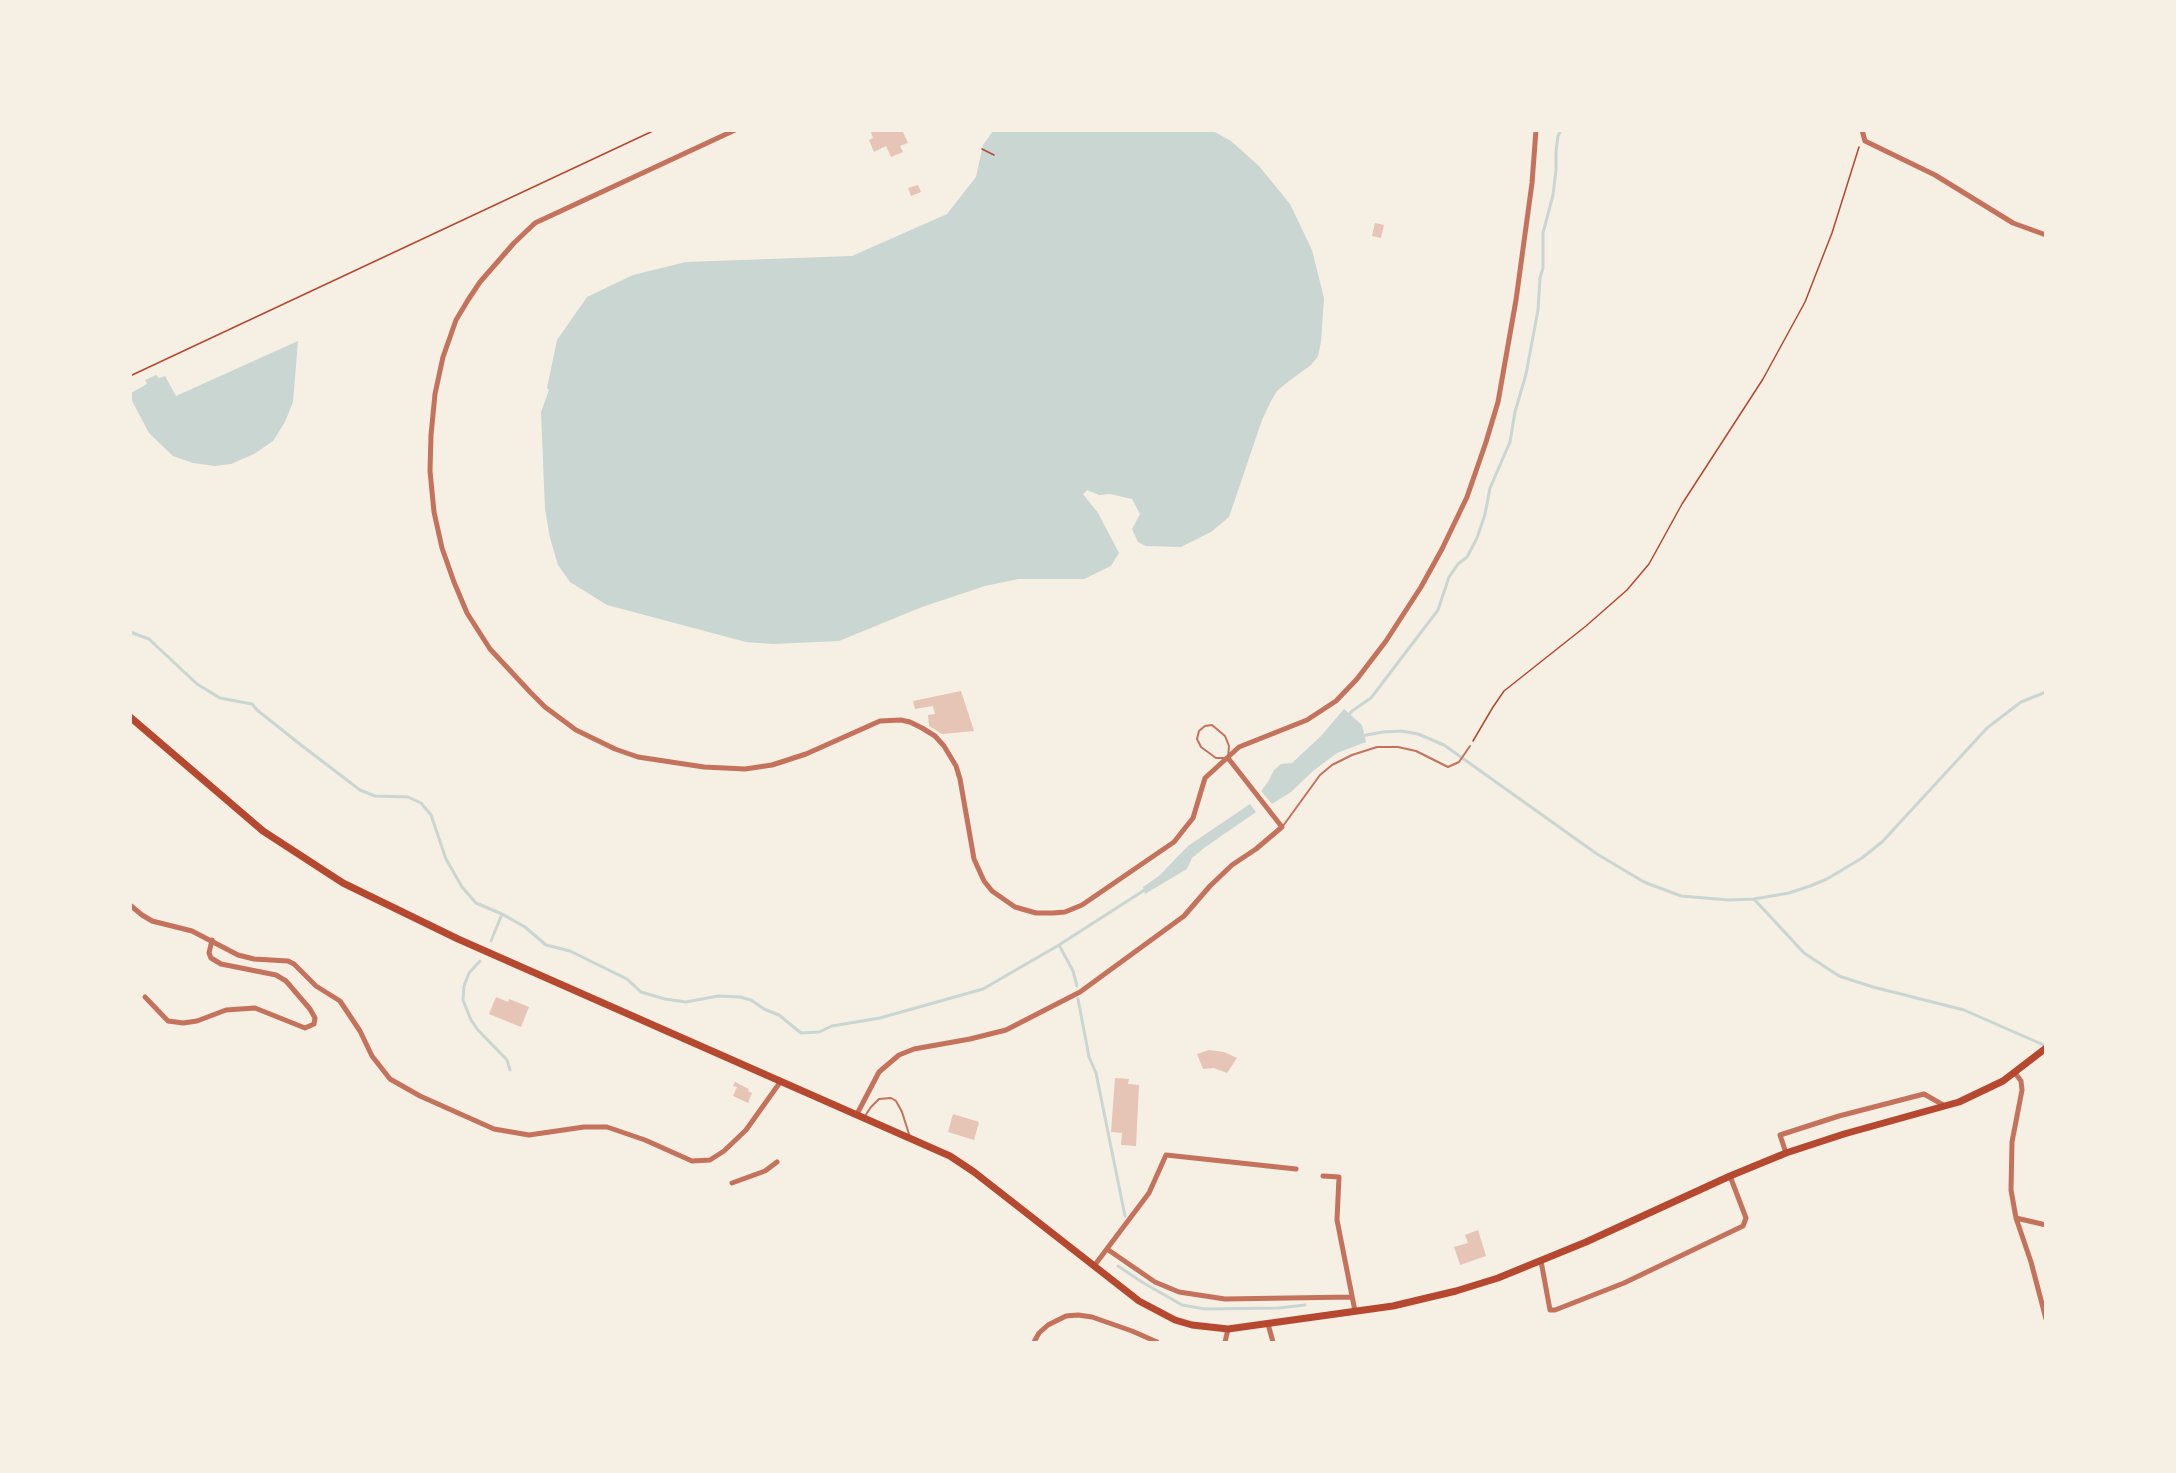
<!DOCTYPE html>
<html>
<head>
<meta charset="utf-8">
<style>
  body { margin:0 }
  #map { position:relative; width:2176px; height:1473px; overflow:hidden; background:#f6efe4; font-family:"Fira Sans Condensed",sans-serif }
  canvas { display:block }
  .frame { position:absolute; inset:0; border:132px solid #f6efe4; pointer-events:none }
</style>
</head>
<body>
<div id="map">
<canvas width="2176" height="1473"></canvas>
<div class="frame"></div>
</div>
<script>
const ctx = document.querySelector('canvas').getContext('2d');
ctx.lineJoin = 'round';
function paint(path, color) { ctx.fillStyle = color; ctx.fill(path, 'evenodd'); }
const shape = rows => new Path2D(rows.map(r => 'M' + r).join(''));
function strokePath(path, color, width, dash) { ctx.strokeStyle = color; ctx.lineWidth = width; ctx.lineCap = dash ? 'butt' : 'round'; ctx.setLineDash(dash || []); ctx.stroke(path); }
paint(shape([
  [993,131,1213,131,1231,141,1259,166,1290,204,1312,250,1324,298,1321,342,1318,356,1311,365,1289,381,1277,391,1271,401,1262,420,1229,517,1211,532,1181,547,1146,546,1138,542,1132,529,1140,514,1132,499,1110,494,1099,495,1087,490,1083,494,1098,513,1119,553,1111,566,1084,579,1018,579,985,586,922,607,839,641,773,644,746,642,607,605,570,582,558,565,550,538,545,509,541,412,549,390,547,388,557,340,587,297,633,275,686,262,852,256,947,214,976,177,983,145],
  [298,341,293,402,285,422,273,441,254,454,231,464,215,466,193,463,173,456,149,433,131,399,131,393,147,384,145,380,156,375,159,378,165,376,176,396],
  [1344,709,1362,725,1366,742,1337,753,1313,771,1291,792,1272,804,1261,791,1268,782,1274,770,1281,764,1292,763,1321,736],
  [1250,804,1256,812,1204,848,1192,858,1187,869,1145,894,1143,887,1159,876,1188,846]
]), '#c9d6d2');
strokePath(shape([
  [130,632,149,639,197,684,220,698,252,704,257,710,301,745,360,790,375,796,408,797,421,803,431,815,446,859,462,887,476,903,502,914,525,927,546,945,570,951,627,979,641,992,665,999,686,1002,718,996,740,997,751,1000,764,1009,779,1015,801,1033,819,1032,832,1026,880,1018,983,989,1059,945,1146,889],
  [1348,716,1352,711,1371,698,1438,610,1449,577,1458,564,1467,557,1477,538,1485,514,1490,488,1510,442,1515,412,1526,374,1538,310,1540,278,1543,268,1543,233,1553,195,1556,170,1556,151,1558,136,1561,130],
  [1361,736,1383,732,1401,731,1418,734,1444,745,1597,854,1644,882,1681,896,1729,900,1754,899,1789,893,1810,886,1827,879,1862,858,1882,842,1987,728,2021,702,2046,692],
  [1754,899,1804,953,1839,976,1873,987,1964,1010,2046,1046],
  [491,941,502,914],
  [1059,945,1073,971,1077,986],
  [480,961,469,973,464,986,463,1000,471,1020,478,1030,507,1060,510,1070],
  [1078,999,1089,1057,1096,1073,1125,1216],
  [1118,1266,1142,1282,1182,1305,1205,1309,1279,1308,1305,1305]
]), '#c9d6d2', 3);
paint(shape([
  [870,130,902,130,908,143,900,146,903,152,891,157,886,146,874,152,869,140,873,138],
  [918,185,921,192,911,196,908,188],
  [1375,223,1384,225,1381,238,1372,236],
  [961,691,974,731,942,734,929,726,928,715,935,714,933,706,915,709,913,701],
  [496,997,508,1002,509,999,529,1007,521,1027,489,1014],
  [1209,1050,1224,1052,1237,1058,1227,1073,1214,1068,1203,1069,1197,1054],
  [1115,1078,1129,1079,1128,1084,1139,1085,1136,1146,1121,1145,1122,1133,1111,1132],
  [735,1082,749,1089,748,1091,752,1093,748,1103,733,1096,737,1087,733,1086],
  [953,1114,979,1122,974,1140,948,1132],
  [1478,1230,1486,1256,1460,1265,1454,1247,1468,1243,1465,1235]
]), '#e6c5b7');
strokePath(shape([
  [982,149,994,155],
  [130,376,655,130],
  [1473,741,1493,707,1504,691,1586,626,1627,590,1649,564,1682,504,1763,379,1805,302,1832,233,1859,147]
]), '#b5482f', 1.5);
strokePath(shape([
  [1212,725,1225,736,1229,746,1228,758,1216,758,1201,747,1197,739,1199,731,1205,726,1212,725],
  [1283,826,1320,775,1332,765,1352,755,1377,747,1398,747,1416,751,1448,767,1459,762,1470,746],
  [865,1116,871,1107,879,1099,891,1098,896,1101,902,1112,909,1134]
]), '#c5725c', 2);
strokePath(shape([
  [735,130,535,223,514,243,480,282,468,300,456,320,443,357,435,394,431,435,430,471,434,512,442,548,454,582,467,613,490,649,531,693,545,707,576,730,615,749,638,757,704,767,745,769,772,765,806,754,880,721,901,720,910,722,922,728,935,736,944,746,956,766,960,779,974,859,984,881,992,891,1015,907,1036,913,1053,913,1065,912,1082,905,1174,842,1193,818,1205,778,1239,747,1307,720,1336,701,1357,679,1386,641,1421,587,1442,549,1467,497,1486,442,1498,402,1516,300,1532,183,1536,130],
  [1862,130,1865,141,1935,175,2013,223,2046,235],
  [130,905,142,915,152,921,192,931,238,955,254,959,288,961,294,964,316,986,340,1001,360,1031,372,1056,390,1079,420,1096,494,1129,529,1135,584,1127,607,1127,645,1140,692,1161,710,1160,724,1151,746,1130,781,1081],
  [145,997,168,1021,183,1023,197,1021,226,1010,255,1008,305,1028,314,1024,315,1018,310,1009,286,981,276,975,221,964,211,958,209,953,212,940],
  [2015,1073,2021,1081,2022,1090,2012,1142,2011,1190,2016,1218,2031,1262,2046,1319],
  [857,1114,879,1072,899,1055,914,1049,970,1039,1006,1030,1080,992,1184,916,1210,886,1232,865,1256,849,1282,827,1228,758],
  [1786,1153,1780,1135,1839,1116,1924,1094,1945,1106],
  [1323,1176,1339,1177,1337,1220,1355,1311],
  [732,1183,765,1171,777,1162],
  [2016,1218,2046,1225],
  [1107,1249,1155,1282,1179,1292,1225,1299,1351,1297],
  [1541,1261,1550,1310,1555,1310,1624,1283,1743,1226,1746,1218,1730,1176],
  [1094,1266,1149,1193,1166,1155,1296,1169],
  [1268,1324,1273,1342],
  [1034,1342,1039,1333,1048,1325,1066,1316,1078,1315,1092,1317,1132,1331,1157,1342],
  [1225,1342,1228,1329]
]), '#c5725c', 5);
strokePath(shape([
  [130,717,263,831,343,883,458,939,950,1156,974,1172,1139,1301,1175,1320,1192,1325,1228,1329,1393,1306,1456,1291,1498,1278,1586,1242,1730,1176,1786,1153,1844,1134,1959,1102,2003,1081,2046,1048]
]), '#b5482f', 7);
</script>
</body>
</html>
